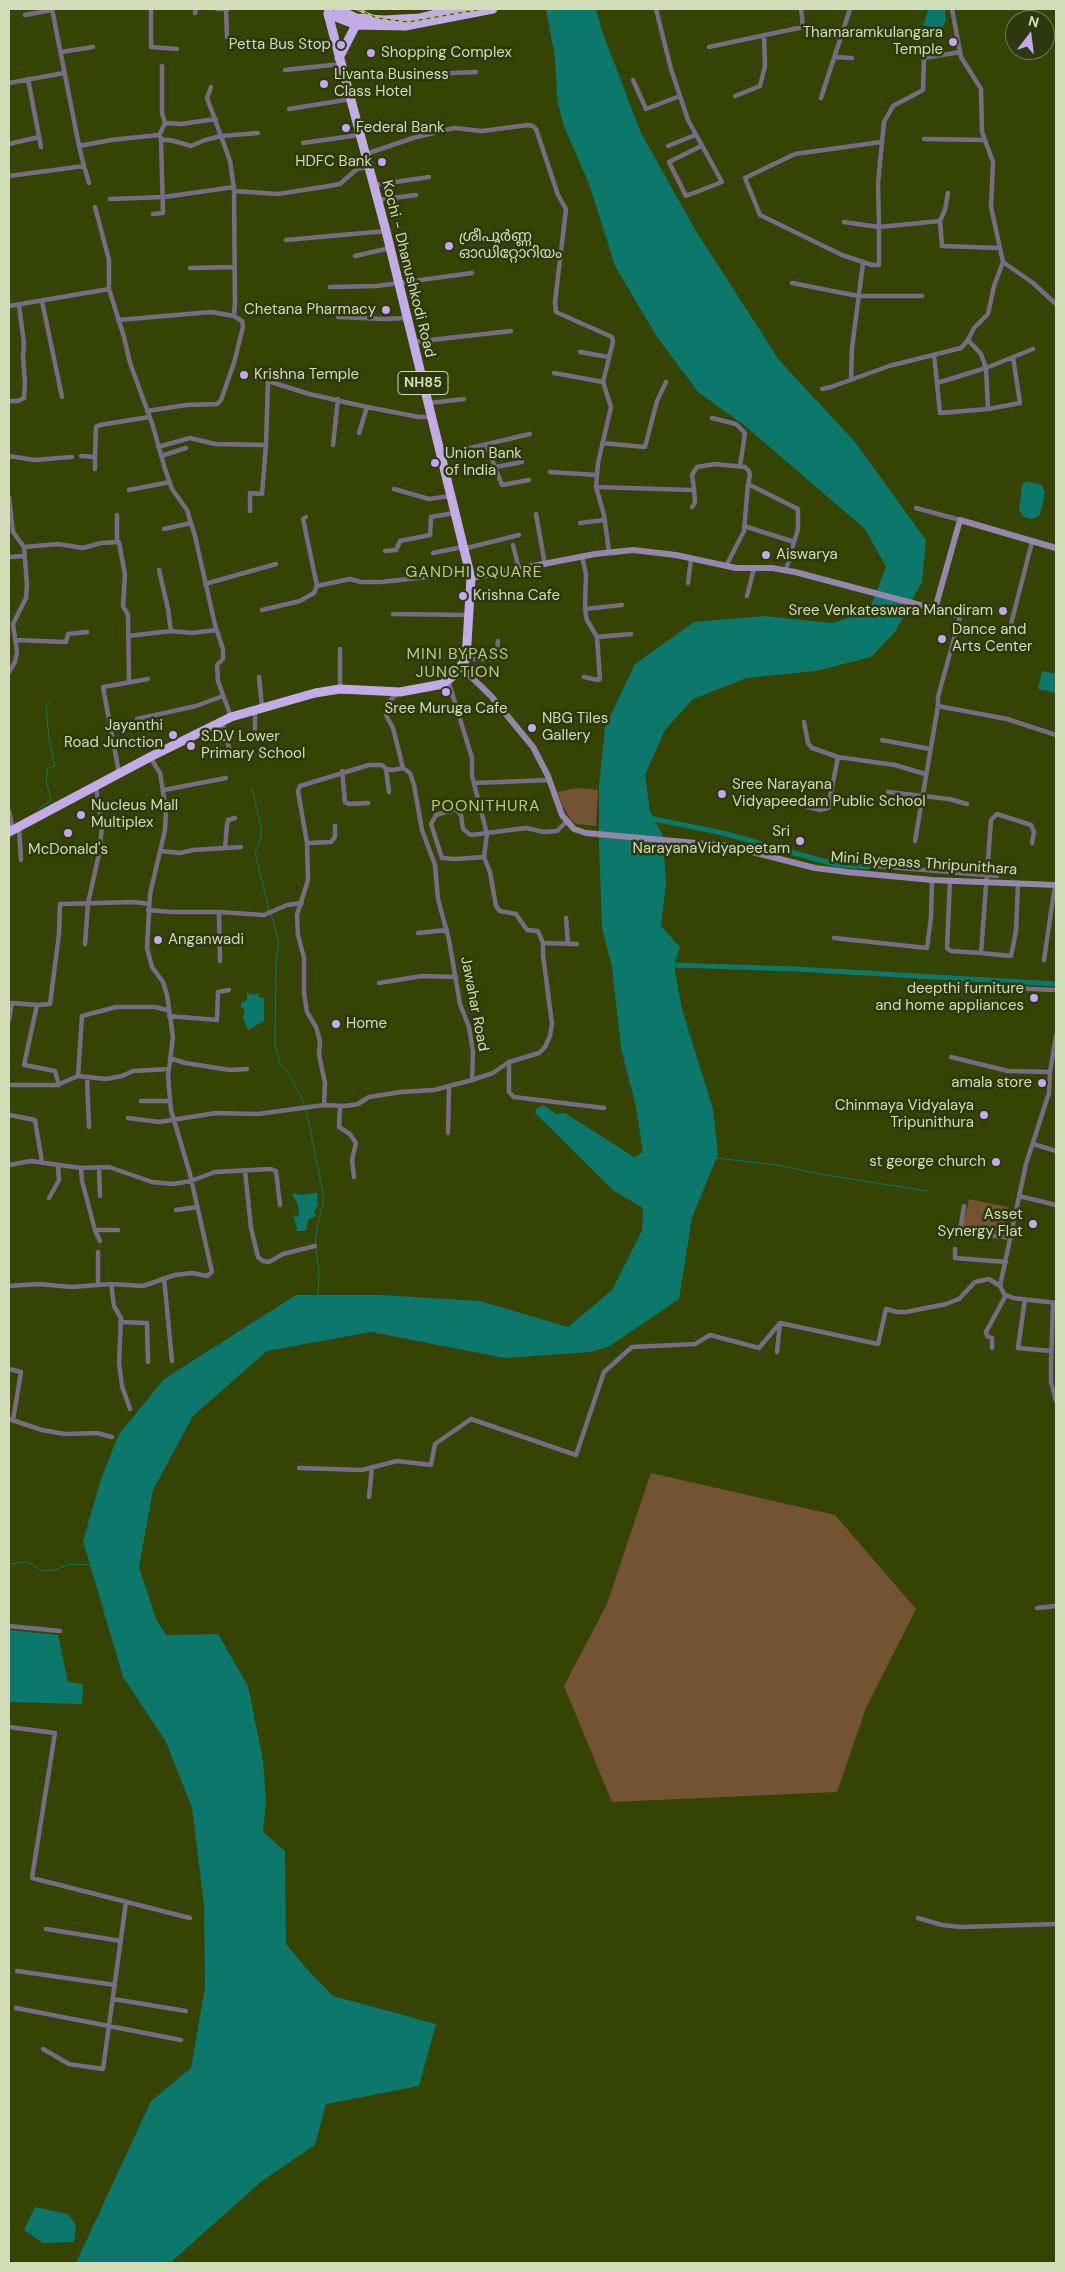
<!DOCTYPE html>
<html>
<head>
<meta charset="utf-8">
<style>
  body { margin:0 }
  #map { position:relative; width:1065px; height:2272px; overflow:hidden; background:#354303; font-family:"DM Sans",sans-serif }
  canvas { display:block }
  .frame { position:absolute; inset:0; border:10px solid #d0ddb6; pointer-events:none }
  .north { position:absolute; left:1005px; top:10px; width:50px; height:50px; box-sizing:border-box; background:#2d380e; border:1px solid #6e7a51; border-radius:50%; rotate:15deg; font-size:14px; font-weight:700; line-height:20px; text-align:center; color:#d0ddb6 }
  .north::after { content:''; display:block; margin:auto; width:18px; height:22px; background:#c5a7f1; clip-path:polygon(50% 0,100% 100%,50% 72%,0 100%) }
</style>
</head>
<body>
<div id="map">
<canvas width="1065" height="2272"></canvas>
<div class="frame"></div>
<div class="north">N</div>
</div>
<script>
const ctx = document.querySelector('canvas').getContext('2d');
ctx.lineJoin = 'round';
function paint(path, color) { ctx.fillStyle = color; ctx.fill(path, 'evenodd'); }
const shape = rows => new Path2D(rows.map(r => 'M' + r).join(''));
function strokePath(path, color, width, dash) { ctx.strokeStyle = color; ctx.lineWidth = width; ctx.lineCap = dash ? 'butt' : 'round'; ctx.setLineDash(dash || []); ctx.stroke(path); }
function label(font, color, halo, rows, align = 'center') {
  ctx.font = font + ' "DM Sans","Noto Sans Malayalam",sans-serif'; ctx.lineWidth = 5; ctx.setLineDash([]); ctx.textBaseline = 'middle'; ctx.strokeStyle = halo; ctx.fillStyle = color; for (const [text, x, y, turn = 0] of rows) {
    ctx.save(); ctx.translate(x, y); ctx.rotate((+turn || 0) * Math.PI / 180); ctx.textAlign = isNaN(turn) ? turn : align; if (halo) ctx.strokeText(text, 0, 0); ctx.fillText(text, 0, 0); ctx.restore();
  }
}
paint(shape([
  [577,788,598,790,596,826,576,824,571,820,562,805,558,792],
  [969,1199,1008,1207,1004,1234,962,1228],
  [651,1473,835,1515,916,1609,866,1708,837,1792,612,1802,564,1686,607,1604]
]), '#745234');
paint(shape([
  [546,9,596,9,602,31,641,133,696,231,779,360,855,442,926,540,922,582,895,632,871,657,816,671,747,678,693,699,665,730,645,775,650,811,663,836,666,884,661,926,680,947,674,965,682,1009,713,1109,718,1154,692,1218,679,1299,610,1346,591,1352,505,1358,371,1332,267,1351,193,1416,153,1490,139,1567,156,1619,166,1635,218,1634,248,1686,263,1760,266,1802,263,1832,285,1851,286,1944,307,1969,333,1996,436,2024,419,2086,326,2104,315,2145,262,2181,170,2263,76,2263,151,2101,191,2068,205,1987,204,1905,192,1808,166,1742,123,1677,83,1541,101,1479,119,1434,164,1379,296,1295,382,1295,480,1301,568,1327,612,1290,642,1231,643,1208,614,1191,535,1113,536,1109,543,1105,556,1114,565,1113,634,1157,643,1152,636,1107,621,1048,612,967,602,928,599,844,599,786,605,727,635,664,694,622,764,616,832,623,869,611,886,567,865,529,745,426,698,392,657,337,615,266,589,184,563,124,557,98,555,58],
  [929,9,945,9,946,21,941,30,923,25],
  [1026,481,1042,485,1045,492,1040,515,1032,519,1024,517,1019,511,1022,485],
  [1042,671,1056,674,1056,693,1038,689],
  [258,992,259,997,264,998,264,1021,248,1030,243,1018,245,1009,241,1008,241,1003,247,1000,247,993,255,995],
  [294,1193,300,1195,317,1193,318,1205,314,1212,316,1216,308,1220,306,1231,296,1231,297,1228,293,1216,298,1217,299,1211,297,1202,292,1194],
  [9,1630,58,1635,68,1682,83,1684,82,1704,9,1702],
  [35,2207,68,2214,76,2225,74,2242,43,2243,24,2230]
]), '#0c776b');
strokePath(shape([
  [252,789,261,826,261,837,255,853,269,910],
  [39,809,51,800,46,780,48,768,55,766,49,739,46,707,49,701],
  [271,914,279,943,276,960,275,1046,280,1063,289,1074,305,1105],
  [306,1109,324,1199,318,1223,315,1244],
  [716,1158,777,1165,820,1174,927,1191],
  [316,1248,319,1272,318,1295],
  [9,1564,27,1562,42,1571,55,1570,70,1564,90,1565]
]), '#0c776b', 1);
strokePath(shape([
  [654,819,723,833,837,865,868,867],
  [674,965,796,969,1056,984]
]), '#0c776b', 5);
strokePath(shape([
  [52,9,79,146,111,140,158,135,163,140,170,140,191,146,205,140,221,136,207,98,211,87],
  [151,9,151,47,177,49],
  [217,9,228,9],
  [226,9,227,37],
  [363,9,365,18],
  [656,9,671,69,688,120,722,182,686,196,669,162,701,146],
  [952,9,961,57,981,89,982,132,993,162,991,207,1003,262,1033,283,1056,304],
  [195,13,196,9],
  [25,15,52,10],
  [709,47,803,27,801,9],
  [61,52,93,47],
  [835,57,852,58],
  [162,66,162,113,165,123],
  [285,70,341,64],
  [345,78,476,72],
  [28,79,41,147],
  [633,80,646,109,680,96],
  [9,83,64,73],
  [735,96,760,86,765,66,764,35],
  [821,98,850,9],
  [289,109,351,99],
  [159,136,165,123,181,124,216,119],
  [924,139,984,140],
  [881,142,795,154,745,178,760,215,842,255,872,265,879,265,879,227,940,221,942,246,1000,248],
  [303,143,359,135],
  [9,144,39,137],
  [668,146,695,135],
  [366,154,413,138,454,128,482,131,528,125,533,126,536,129,558,195,566,209,555,302,556,312,612,337,613,342,603,382,611,407,598,463,596,487,604,515,609,552],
  [84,166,89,183],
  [9,176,84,166,79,146],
  [375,185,429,177],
  [234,189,230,161,221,136,258,133],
  [110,199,164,197,234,187],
  [377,200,416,195],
  [95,207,109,260,109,289],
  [153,214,163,213,161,138],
  [940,221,945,210,948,193],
  [844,222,879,227,878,183,884,122,893,106,923,90,924,58,960,52],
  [286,240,386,231],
  [355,256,390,248],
  [190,268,235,267],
  [792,283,858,296,922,296],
  [330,287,377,286,472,273],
  [42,301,62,397],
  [9,306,109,289,124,337,130,363,152,423,165,469,172,489,187,510,195,536,215,625,223,649,223,659,217,665,218,681,231,717],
  [338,317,385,319,407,318],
  [118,320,211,312,234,316,235,302,234,191,278,194,323,187,340,184,357,169,368,167],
  [968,340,981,354,986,368,1033,349],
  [413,342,511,331],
  [580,352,609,357],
  [934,355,937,383,940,413,988,409,986,368,937,383],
  [554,373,603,382],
  [851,380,852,348,863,263],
  [822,389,831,387,889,366,961,348,968,340,974,328,988,314,994,286,1003,262],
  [9,401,18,401,24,398,25,383,23,357,24,344,19,305],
  [429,403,464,399],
  [988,409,1020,403,1013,357],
  [147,411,186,405,217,404,221,400,234,363,243,327,242,321,234,316],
  [712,418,736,424,745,433,740,466],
  [359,433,367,407],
  [602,443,645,447,657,401,666,382],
  [486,444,502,485,529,480],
  [333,445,338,399],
  [158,447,190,438,215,444,266,445,268,381,309,394,367,407,419,417,430,417],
  [440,455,530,434],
  [9,456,34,460,72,457],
  [81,456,95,457,96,427,100,425,149,417],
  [161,456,186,448],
  [95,457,95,469],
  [496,467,522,462],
  [550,472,597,475],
  [596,487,691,490,694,489,692,475,697,467,715,464,745,467,749,471,750,475,748,484],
  [394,489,429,499,450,496],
  [129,490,170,482],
  [9,497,13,532,24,547,27,585,26,598,13,624,17,651,15,662,9,672],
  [692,507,695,503,694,489],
  [916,508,960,520],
  [250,511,250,493,262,494,266,445],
  [536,514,545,565],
  [306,517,303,519,317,586],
  [580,523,604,520],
  [744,526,794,542,786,570],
  [164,529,191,523],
  [117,542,117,515],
  [513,545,519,569],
  [24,547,58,544,83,548,101,543,119,542,125,575,123,606,128,615,129,683],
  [463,549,519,535],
  [385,551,396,550,400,541,430,535,431,517,454,513],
  [433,553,463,547],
  [582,556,586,574,585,609,587,620,597,637,600,679,598,680,584,677],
  [9,557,25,556],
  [726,566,744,531,748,484,798,509,798,529,794,542],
  [159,570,168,609,171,631,192,633,216,630],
  [688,583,691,559],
  [205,584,276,564],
  [747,596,754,568],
  [585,609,622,605],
  [935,609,960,617,938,697,938,706,1007,719,1056,735],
  [262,610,300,601,314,593,317,586,350,579,361,582,381,582,447,575,469,571],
  [393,614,469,615],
  [1011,624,1032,542],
  [128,636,171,631],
  [597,637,631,634],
  [15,640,66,642,68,634,87,632],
  [340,649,340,689],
  [466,659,496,659,498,641],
  [259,677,262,707],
  [448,680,472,758,472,776,487,834,484,857],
  [255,710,255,729],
  [137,719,196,706,223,696],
  [222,722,231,755],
  [804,722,808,743,812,748,838,757,895,765,925,774],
  [882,740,930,749],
  [386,769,389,792],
  [342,771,345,802,349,804,368,803],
  [119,773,103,687,148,679],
  [474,783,550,780],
  [164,790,226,778],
  [888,792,949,799,967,804],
  [797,804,820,810,828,808,838,757],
  [9,811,13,830],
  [19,828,21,860],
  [915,841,938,706],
  [307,843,331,842,335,837,335,826],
  [225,848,227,825,228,820,235,818],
  [161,851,180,853,193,850,241,847],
  [876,866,997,876],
  [950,880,947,948,951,951,981,953],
  [1018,884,1016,931,1011,956,981,953,991,820,997,814,1031,825,1034,832,1032,843],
  [148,910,171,912,219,912],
  [566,918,568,944],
  [418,933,447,930],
  [834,938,927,948,931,917,932,880],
  [543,943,577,944],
  [85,944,88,903,99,854,102,827,96,787],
  [1044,960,1055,885],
  [220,961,219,912,264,915,287,905,302,903],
  [379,983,422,976,456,977],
  [938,985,1056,990],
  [37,1005,50,1004,59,934,60,904,134,902,149,904],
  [169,1016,217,1020,218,992,229,990],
  [9,1020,12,1003,37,1005,24,1065,55,1071,59,1085],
  [951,1057,1008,1071,1050,1072],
  [170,1058,185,1063,230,1070,247,1069],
  [509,1062,509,1092,514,1097,604,1108],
  [78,1076,82,1016,116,1007,155,1007,167,1010],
  [87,1077,89,1127],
  [472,1080,493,1073,509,1062,539,1053,545,1047,550,1036,552,1024,543,955,543,943,538,931,527,930,516,914,500,911,496,906,490,872,484,857,455,859,442,858,431,824,436,815,456,809,461,815,463,829,471,835,526,828,544,832,557,831,567,821],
  [9,1085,57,1085,78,1076,106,1079,122,1076,133,1071,169,1069],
  [141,1101,169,1101],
  [324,1105,325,1083,319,1055,320,1041,316,1027,307,1012,304,993,304,958,298,935,297,915,308,880,307,843,298,791,300,786,369,765,382,765,386,769,393,770,403,768],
  [340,1106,339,1127,350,1134,356,1143,352,1160,354,1177],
  [9,1115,35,1120,42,1162],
  [128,1118,159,1122,216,1113,258,1114,324,1105,345,1106,358,1104,369,1097,401,1092,434,1090,472,1080,473,1052,469,1027,460,1004,449,940,438,899,435,865,422,830,414,785,410,773,403,768,393,728,386,715,386,704,397,694],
  [448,1133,449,1087],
  [1033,1144,1056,1151],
  [9,1165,31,1161,81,1168,109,1167,152,1182,173,1184,191,1181,215,1172,271,1169,276,1171,280,1205],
  [99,1167,100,1196],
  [81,1168,82,1181,95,1230,100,1241],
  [245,1171,251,1228,258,1257,263,1261,269,1262,283,1254,315,1246],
  [1019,1196,1056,1205],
  [49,1198,59,1180,58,1166],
  [964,1206,960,1231,1011,1238],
  [176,1210,197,1207],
  [95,1230,118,1230],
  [955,1249,955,1258,1006,1262],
  [98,1252,98,1284],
  [164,1278,172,1361],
  [111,1284,114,1306,121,1318,119,1363,122,1386,130,1409],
  [9,1286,39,1284,71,1287,111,1284,143,1286,175,1275,192,1273,207,1276,212,1272,190,1174,171,1110,168,1077,173,1037,167,995,163,982,152,967,147,948,150,894,165,830,166,810,160,773,150,757],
  [1000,1286,1026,1164,1049,1093,1050,1072,1056,1036],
  [1025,1299,1018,1348,1051,1351],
  [1053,1303,1051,1364,1051,1382,1056,1401],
  [120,1322,147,1323,148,1362],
  [992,1348,992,1338,987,1336,986,1332,1006,1295],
  [777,1352,780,1323],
  [9,1369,21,1372,13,1420],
  [9,1419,42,1430,65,1434,97,1433,112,1437],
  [299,1468,362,1470,397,1461,431,1465,435,1444,471,1419,576,1455,604,1372,632,1347,695,1344,710,1335,759,1348,780,1323,878,1344,886,1309,897,1312,906,1312,946,1304,959,1299,975,1282,989,1279,1000,1286,1004,1294,1013,1298,1056,1303],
  [369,1497,372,1467],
  [1037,1608,1056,1606],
  [9,1626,60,1631],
  [9,1727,55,1733,32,1878,190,1918],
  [918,1918,942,1925,961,1927,1056,1924],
  [46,1929,121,1941],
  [17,1971,115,1985],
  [113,1999,186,2011],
  [16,2008,181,2040],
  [43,2049,69,2064,103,2069,126,1902]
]), '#766c86', 4.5);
strokePath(shape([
  [471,578,595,554,633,550,676,555,736,568,772,568,795,572,935,609,960,520,1056,548],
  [461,667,491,696,533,747,548,776,562,815,574,829,586,833,729,846,815,868,847,872,932,880,1056,885]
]), '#9586ae', 6);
strokePath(shape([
  [338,9,356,18,384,20,420,18,458,9],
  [328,14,357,25,405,26,493,9],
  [339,58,358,21],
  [9,832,150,757,231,717,315,693,340,689,400,692,443,684,453,676,466,659,471,578,386,231,328,14,329,9]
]), '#c3abe8', 9);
const rail = shape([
  [357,9,377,18,408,22,482,9]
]);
strokePath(rail, '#b2bf94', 3);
strokePath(rail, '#2d380e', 1, [4]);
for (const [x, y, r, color] of [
  [953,42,5,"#c5a7f1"],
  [341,45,5,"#c5a7f1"],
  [371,53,5,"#c5a7f1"],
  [324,84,5,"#c5a7f1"],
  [346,128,5,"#c5a7f1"],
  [382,162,5,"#c5a7f1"],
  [449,246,5,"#c5a7f1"],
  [386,310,5,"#c5a7f1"],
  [244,375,5,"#c5a7f1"],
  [435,463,5,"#c5a7f1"],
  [766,555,5,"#c5a7f1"],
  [463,596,5,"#c5a7f1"],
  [1003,611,5,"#c5a7f1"],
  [942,639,5,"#c5a7f1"],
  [446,692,5,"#c5a7f1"],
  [532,728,5,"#c5a7f1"],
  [173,735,5,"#c5a7f1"],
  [191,746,5,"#c5a7f1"],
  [722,794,5,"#c5a7f1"],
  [81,815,5,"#c5a7f1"],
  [68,833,5,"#c5a7f1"],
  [800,841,5,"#c5a7f1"],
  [158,940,5,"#c5a7f1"],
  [1034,998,5,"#c5a7f1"],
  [336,1024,5,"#c5a7f1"],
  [1042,1083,5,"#c5a7f1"],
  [984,1115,5,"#c5a7f1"],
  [996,1162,5,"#c5a7f1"],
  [1033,1224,5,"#c5a7f1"]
]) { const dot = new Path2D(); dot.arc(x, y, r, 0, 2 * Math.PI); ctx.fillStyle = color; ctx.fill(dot); strokePath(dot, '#2d380e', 2); }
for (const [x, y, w] of [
  [423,383,50]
]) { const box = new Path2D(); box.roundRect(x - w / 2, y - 11.5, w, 23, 4); ctx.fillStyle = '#2d380e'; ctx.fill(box); strokePath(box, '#d0ddb6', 1); }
label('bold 14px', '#d0ddb6', null, [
  ["NH85",423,383]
]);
label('15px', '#d0ddb6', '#2d380e', [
  ["Thamaramkulangara",943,33,"right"],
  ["Temple",943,50,"right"],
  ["Petta Bus Stop",331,45,"right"],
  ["Shopping Complex",381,53],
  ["Livanta Business",334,75],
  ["Class Hotel",334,92],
  ["Federal Bank",356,128],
  ["HDFC Bank",372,162,"right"],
  ["ശ്രീപൂർണ്ണ",459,237],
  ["ഓഡിറ്റോറിയം",459,254],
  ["Chetana Pharmacy",376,310,"right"],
  ["Krishna Temple",254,375],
  ["Union Bank",445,454],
  ["of India",445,471],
  ["Aiswarya",776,555],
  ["Krishna Cafe",473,596],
  ["Sree Venkateswara Mandiram",993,611,"right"],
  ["Dance and",952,630],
  ["Arts Center",952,647],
  ["Sree Muruga Cafe",446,709,"center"],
  ["NBG Tiles",542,719],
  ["Gallery",542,736],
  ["Jayanthi",163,726,"right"],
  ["Road Junction",163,743,"right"],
  ["S.D.V Lower",201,737],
  ["Primary School",201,754],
  ["Sree Narayana",732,785],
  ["Vidyapeedam Public School",732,802],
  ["Nucleus Mall",91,806],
  ["Multiplex",91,823],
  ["Sri",790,832,"right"],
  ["NarayanaVidyapeetam",790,849,"right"],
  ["McDonald's",68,850,"center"],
  ["Anganwadi",168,940],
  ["deepthi furniture",1024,989,"right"],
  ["and home appliances",1024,1006,"right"],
  ["Home",346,1024],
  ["amala store",1032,1083,"right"],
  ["Chinmaya Vidyalaya",974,1106,"right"],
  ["Tripunithura",974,1123,"right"],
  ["st george church",986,1162,"right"],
  ["Asset",1023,1215,"right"],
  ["Synergy Flat",1023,1232,"right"]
], 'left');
label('15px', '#d0ddb6', '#2d380e', [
  ["Kochi - Dhanushkodi Road",408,269,76],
  ["Mini Byepass Thripunithara",924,864,4],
  ["Jawahar Road",474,1004,79]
]);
ctx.letterSpacing = '1px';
label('16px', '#b4cc7d', '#2d380e', [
  ["GANDHI SQUARE",474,573],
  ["MINI BYPASS",458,655],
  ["JUNCTION",458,673],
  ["POONITHURA",486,807]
]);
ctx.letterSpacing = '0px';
</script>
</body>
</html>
